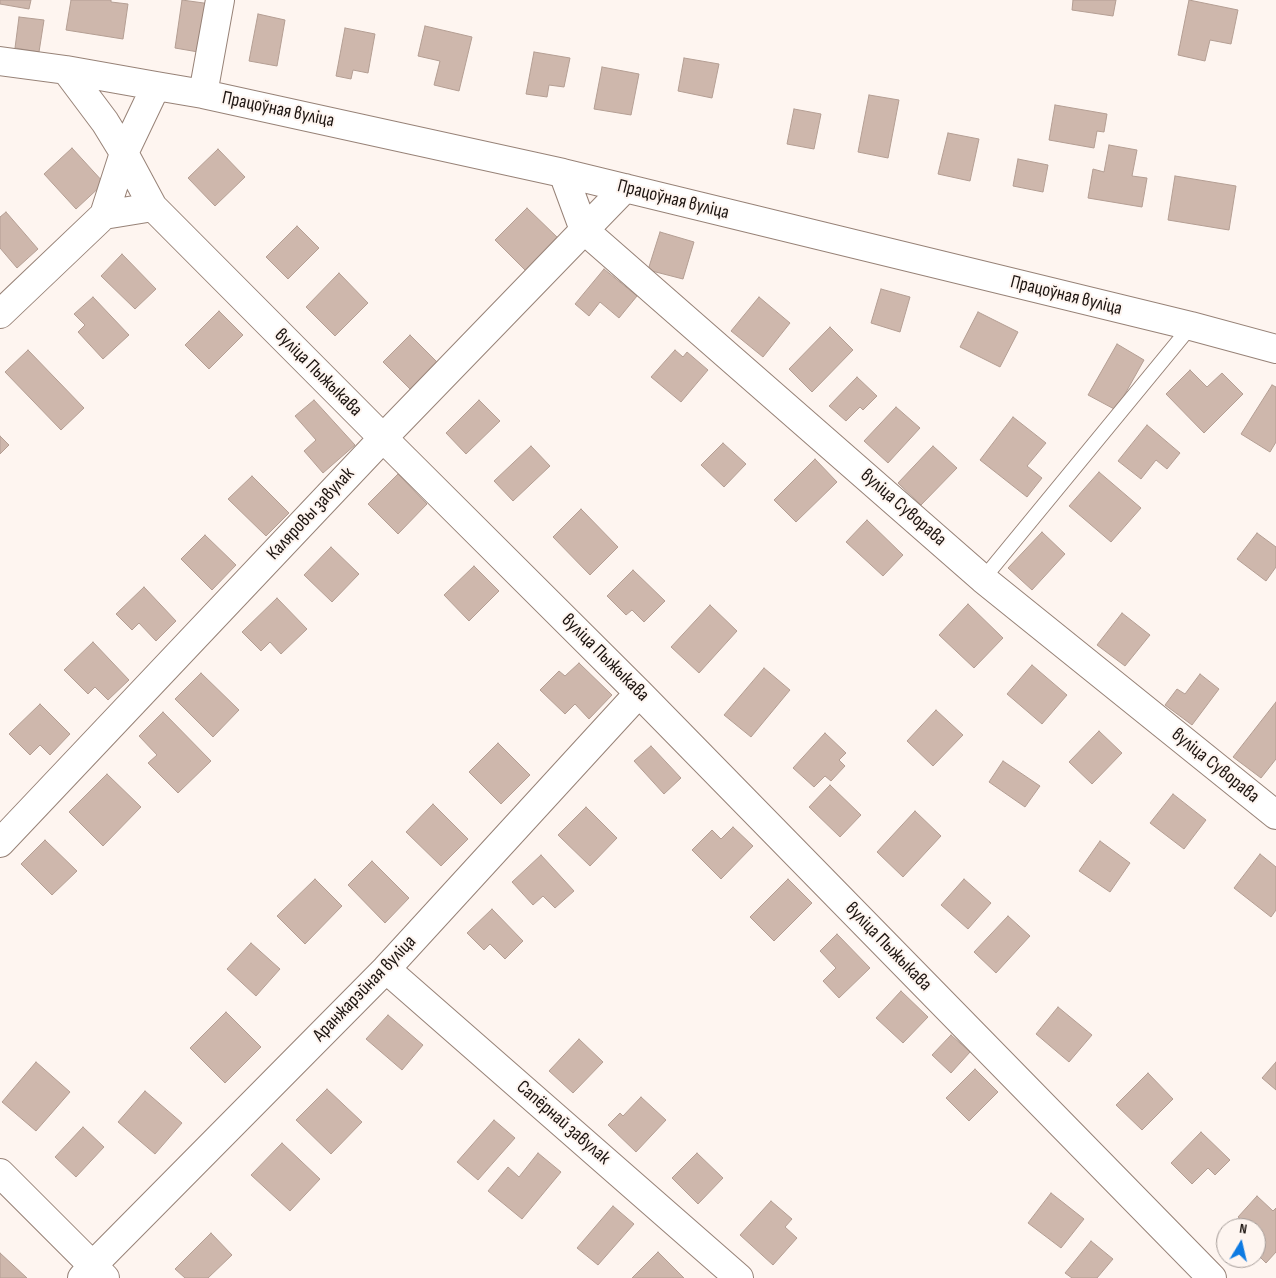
<!DOCTYPE html>
<html>
<head>
<meta charset="utf-8">
<style>
  body { margin:0 }
  #map { position:relative; width:1276px; height:1278px; overflow:hidden; background:#fef5f0; font-family:"Sofia Sans Condensed",sans-serif }
  canvas { display:block }
  .north { position:absolute; left:1216px; top:1218px; width:50px; height:50px; box-sizing:border-box; background:#fef5f0; border:1px solid #a49b97; border-radius:50%; rotate:9deg; font-size:14px; font-weight:700; line-height:20px; text-align:center; color:#1d1511 }
  .north::after { content:''; display:block; margin:auto; width:18px; height:22px; background:#0d7ae2; clip-path:polygon(50% 0,100% 100%,50% 72%,0 100%) }
</style>
</head>
<body>
<div id="map">
<canvas width="1276" height="1278"></canvas>
<div class="north">N</div>
</div>
<script>
const ctx = document.querySelector('canvas').getContext('2d');
ctx.lineJoin = 'round';
function paint(path, color) { ctx.fillStyle = color; ctx.fill(path, 'evenodd'); }
const shape = rows => new Path2D(rows.map(r => 'M' + r).join(''));
function strokePath(path, color, width, dash) { ctx.strokeStyle = color; ctx.lineWidth = width; ctx.lineCap = dash ? 'butt' : 'round'; ctx.setLineDash(dash || []); ctx.stroke(path); }
function label(font, color, halo, rows, align = 'center') {
  ctx.font = font + ' "Sofia Sans Condensed",sans-serif'; ctx.lineWidth = 4; ctx.setLineDash([]); ctx.textBaseline = 'middle'; ctx.strokeStyle = halo; ctx.fillStyle = color; for (const [text, x, y, turn = 0] of rows) {
    ctx.save(); ctx.translate(x, y); ctx.rotate((+turn || 0) * Math.PI / 180); ctx.textAlign = isNaN(turn) ? turn : align; if (halo) ctx.strokeText(text, 0, 0); ctx.fillText(text, 0, 0); ctx.restore();
  }
}
const building = shape([
  [0,0,31,0,29,9,0,4,0,0],
  [71,0,111,0,111,2,128,4,123,39,66,30,71,0],
  [182,0,211,4,204,53,175,48,182,0],
  [1073,0,1116,0,1113,16,1072,10,1073,0],
  [1189,0,1238,10,1231,44,1210,40,1205,61,1178,55,1189,0],
  [258,14,285,20,277,66,249,61,258,14],
  [19,17,44,20,39,52,15,48,19,17],
  [425,26,472,37,459,91,434,85,440,61,418,56,425,26],
  [345,28,375,34,368,73,353,70,351,79,336,76,345,28],
  [534,52,570,58,564,87,549,85,547,97,526,94,534,52],
  [684,58,719,64,712,98,678,91,684,58],
  [602,67,639,74,631,115,594,109,602,67],
  [869,95,899,100,888,158,858,152,869,95],
  [1055,105,1107,114,1104,132,1097,131,1094,148,1049,140,1055,105],
  [794,109,821,114,814,149,787,144,794,109],
  [948,133,979,139,970,181,938,174,948,133],
  [1109,145,1137,150,1132,176,1147,178,1142,207,1088,198,1093,169,1104,172,1109,145],
  [72,148,104,183,76,209,44,174,72,148],
  [218,149,245,177,215,206,188,178,218,149],
  [1018,159,1048,165,1043,192,1013,186,1018,159],
  [1175,176,1236,186,1229,230,1168,220,1175,176],
  [527,208,558,238,526,271,495,240,527,208],
  [6,212,38,249,17,268,0,248,0,217,6,212],
  [297,226,319,248,288,279,266,257,297,226],
  [660,232,694,242,683,279,648,270,660,232],
  [122,254,156,289,135,309,101,276,122,254],
  [604,269,637,296,619,318,600,302,589,316,575,304,604,269],
  [339,273,368,303,335,336,306,307,339,273],
  [881,289,910,297,900,332,871,323,881,289],
  [93,297,129,335,103,359,78,332,85,325,74,314,93,297],
  [759,297,790,323,763,357,731,331,759,297],
  [219,311,243,335,209,369,185,345,219,311],
  [978,312,1018,332,1000,367,960,347,978,312],
  [830,327,853,350,812,392,789,369,830,327],
  [410,335,437,362,410,389,383,362,410,335],
  [1117,344,1144,360,1116,410,1088,395,1117,344],
  [28,350,84,408,61,430,5,372,28,350],
  [675,350,683,357,687,352,708,370,681,402,651,377,675,350],
  [1190,370,1207,387,1222,373,1243,394,1204,433,1166,394,1190,370],
  [857,377,877,396,863,410,860,407,846,421,829,406,857,377],
  [1272,385,1276,387,1276,442,1270,452,1241,434,1272,385],
  [314,400,355,445,323,473,304,451,316,440,295,416,314,400],
  [479,400,500,421,466,454,446,433,479,400],
  [896,407,920,428,888,463,864,441,896,407],
  [1013,417,1046,443,1027,466,1042,478,1027,497,980,460,1013,417],
  [1147,425,1180,453,1167,469,1156,460,1141,479,1118,461,1147,425],
  [0,436,9,445,0,454,0,436],
  [723,443,746,464,724,487,701,465,723,443],
  [531,446,550,466,513,501,494,481,531,446],
  [933,446,957,468,921,505,898,483,933,446],
  [815,459,837,482,796,522,774,500,815,459],
  [1099,472,1141,508,1111,542,1069,506,1099,472],
  [398,474,427,504,398,534,368,504,398,474],
  [252,476,289,513,266,536,228,499,252,476],
  [581,509,618,547,590,575,553,537,581,509],
  [867,520,903,555,883,576,846,542,867,520],
  [1042,532,1065,554,1032,590,1008,568,1042,532],
  [1257,533,1276,547,1276,567,1266,581,1237,559,1257,533],
  [205,535,236,565,212,590,181,559,205,535],
  [331,547,359,574,332,602,304,575,331,547],
  [474,566,499,591,469,621,444,595,474,566],
  [633,570,665,601,644,622,632,610,626,615,607,596,633,570],
  [144,587,176,621,156,641,139,623,132,630,116,614,144,587],
  [277,598,307,629,281,654,270,642,261,651,242,632,277,598],
  [968,604,1003,638,974,668,939,635,968,604],
  [710,605,737,631,699,673,671,647,710,605],
  [1122,613,1150,635,1125,666,1097,645,1122,613],
  [93,642,129,680,108,700,95,687,88,694,64,670,93,642],
  [579,663,612,695,589,719,575,704,565,714,540,690,559,671,565,676,579,663],
  [1032,665,1067,695,1042,724,1007,694,1032,665],
  [764,668,790,690,751,737,724,715,764,668],
  [201,673,239,710,213,737,175,699,201,673],
  [1200,674,1219,689,1192,725,1165,705,1177,689,1185,694,1200,674],
  [1276,702,1276,759,1261,778,1233,757,1276,702],
  [40,704,70,734,50,755,40,745,30,755,9,734,40,704],
  [936,710,963,735,933,766,907,741,936,710],
  [163,712,211,761,178,793,148,763,157,755,139,736,163,712],
  [1099,731,1122,753,1092,784,1069,762,1099,731],
  [825,733,846,753,839,760,845,766,831,781,825,776,814,787,793,768,825,733],
  [498,743,530,775,501,804,469,772,498,743],
  [651,746,681,778,664,794,634,761,651,746],
  [1003,761,1040,786,1025,807,989,782,1003,761],
  [107,774,141,807,103,846,69,812,107,774],
  [830,785,861,815,840,837,809,807,830,785],
  [1173,794,1206,820,1184,849,1150,823,1173,794],
  [433,804,468,839,441,866,406,832,433,804],
  [586,807,617,838,590,866,558,835,586,807],
  [915,811,941,836,903,877,877,852,915,811],
  [733,827,753,846,721,879,692,850,712,830,721,839,733,827],
  [45,840,77,871,52,895,21,864,45,840],
  [1100,841,1130,863,1110,892,1079,871,1100,841],
  [1260,854,1276,867,1276,910,1271,917,1234,888,1260,854],
  [541,855,574,891,555,908,543,896,533,905,512,882,541,855],
  [372,861,409,898,385,923,348,885,372,861],
  [315,879,342,906,305,944,277,916,315,879],
  [788,879,812,903,774,941,750,917,788,879],
  [964,879,991,903,968,929,941,905,964,879],
  [492,909,523,941,505,959,490,944,484,950,467,933,492,909],
  [1008,916,1030,936,996,973,974,952,1008,916],
  [837,934,870,968,839,998,823,981,836,968,820,951,837,934],
  [251,943,280,969,256,996,227,969,251,943],
  [901,991,928,1017,903,1043,876,1018,901,991],
  [1058,1007,1092,1035,1069,1062,1036,1034,1058,1007],
  [226,1012,261,1047,225,1083,190,1048,226,1012],
  [388,1015,423,1045,402,1070,366,1039,388,1015],
  [951,1035,970,1052,951,1073,932,1055,951,1035],
  [579,1039,603,1062,573,1093,549,1071,579,1039],
  [36,1062,70,1092,36,1131,2,1102,36,1062],
  [1276,1062,1276,1090,1262,1078,1276,1062],
  [975,1069,998,1092,969,1121,946,1098,975,1069],
  [1148,1073,1173,1099,1142,1130,1116,1105,1148,1073],
  [327,1089,362,1122,331,1154,296,1120,327,1089],
  [145,1091,182,1123,155,1154,118,1122,145,1091],
  [641,1097,666,1120,636,1152,608,1125,620,1113,623,1116,641,1097],
  [494,1120,515,1138,478,1180,457,1162,494,1120],
  [83,1127,104,1147,76,1177,55,1157,83,1127],
  [1201,1132,1230,1160,1215,1175,1208,1168,1192,1184,1171,1163,1201,1132],
  [282,1143,320,1179,290,1211,251,1175,282,1143],
  [538,1153,561,1172,522,1219,488,1191,508,1167,519,1177,538,1153],
  [697,1153,723,1178,698,1204,672,1178,697,1153],
  [1051,1193,1084,1219,1061,1248,1028,1223,1051,1193],
  [1257,1196,1273,1211,1276,1208,1276,1252,1266,1263,1256,1253,1256,1228,1250,1228,1238,1217,1257,1196],
  [771,1201,792,1219,785,1227,797,1238,773,1265,740,1235,771,1201],
  [613,1206,634,1224,598,1265,577,1248,613,1206],
  [211,1233,232,1255,208,1278,185,1278,175,1269,211,1233],
  [1091,1241,1113,1259,1097,1278,1072,1278,1065,1273,1091,1241],
  [658,1252,684,1278,632,1278,658,1252],
  [0,1253,27,1278,0,1278,0,1253]
]);
paint(building, '#ceb7ac');
strokePath(building, '#b49e93', 1);
const lane = shape([
  [983,579,1191,326]
]);
const street = shape([
  [0,61,66,70,105,122,124,153,153,207,383,438,639,693,1212,1278],
  [66,70,156,86,203,94,563,173,1191,326,1276,349],
  [203,94,220,0],
  [563,173,584,230,983,579,1276,815],
  [104,215,153,207],
  [0,314,104,215,124,153,156,86],
  [0,843,383,438,625,188],
  [386,969,739,1278],
  [0,1173,105,1278],
  [82,1278,93,1265,386,969,639,693]
]);
strokePath(lane, '#978277', 16);
strokePath(street, '#978277', 30);
strokePath(lane, '#fff', 14);
strokePath(street, '#fff', 28);
label('19px', '#1d1511', '#fef5f0', [
  ["Працоўная вуліца",278,110,12],
  ["Працоўная вуліца",673,200,14],
  ["Працоўная вуліца",1066,296,14],
  ["вуліца Пыжыкава",318,373,45],
  ["вуліца Суворава",903,508,41],
  ["Каляровы завулак",311,514,-47],
  ["вуліца Пыжыкава",605,658,45],
  ["вуліца Суворава",1215,766,39],
  ["вуліца Пыжыкава",888,947,46],
  ["Аранжарэйная вуліца",365,989,-46],
  ["Сапёрнай завулак",563,1123,41]
]);
</script>
</body>
</html>
